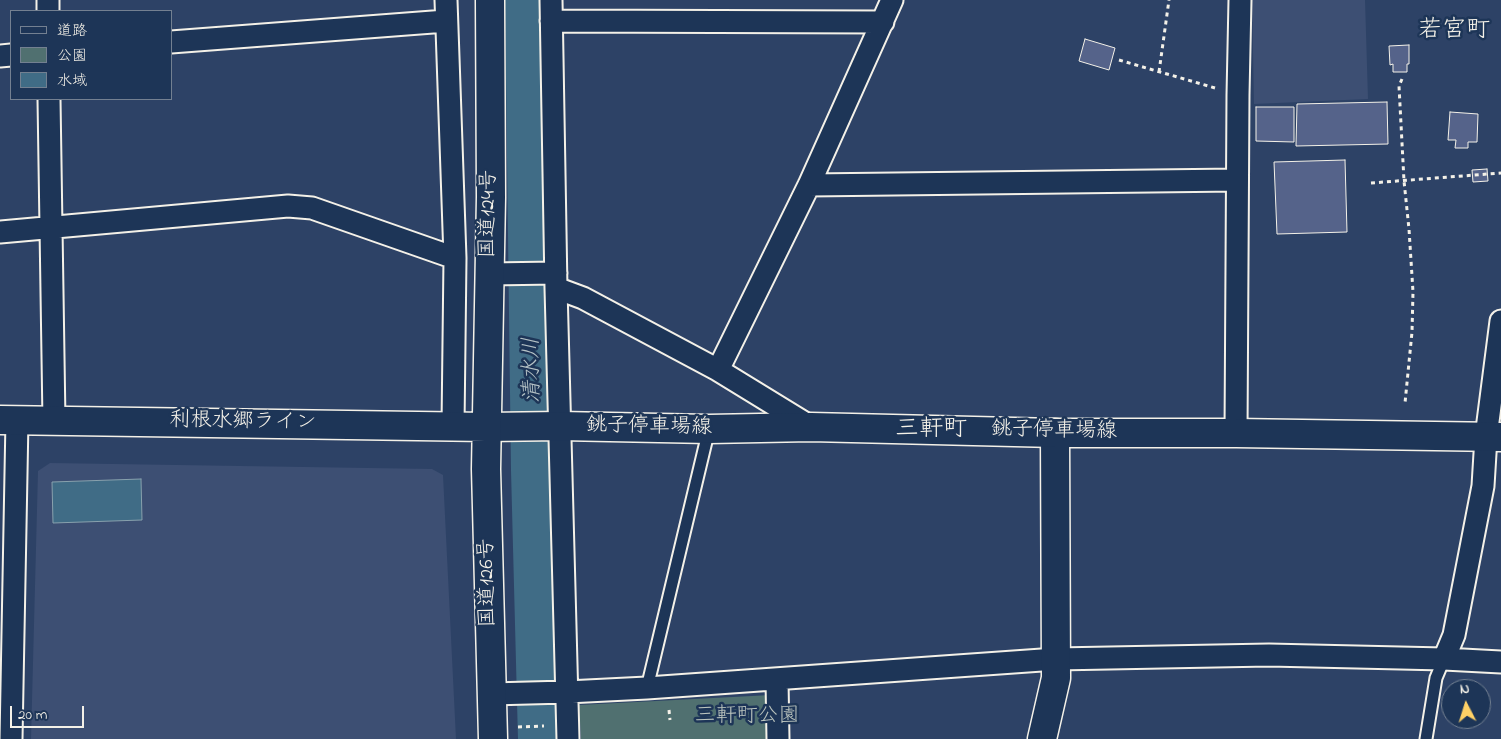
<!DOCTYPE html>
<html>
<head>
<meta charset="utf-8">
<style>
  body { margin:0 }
  #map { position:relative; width:1501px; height:739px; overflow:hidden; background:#2d4266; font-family:"Indie Flower","Klee One",sans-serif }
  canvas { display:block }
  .legend { position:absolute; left:10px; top:10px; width:162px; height:90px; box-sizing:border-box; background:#1d3557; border:1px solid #738091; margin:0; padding:6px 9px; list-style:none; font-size:15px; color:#f4f1e8 }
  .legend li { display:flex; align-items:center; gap:10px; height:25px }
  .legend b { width:25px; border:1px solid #738091 }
  .north { position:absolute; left:1441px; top:679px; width:50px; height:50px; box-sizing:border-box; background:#1d3557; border:1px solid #738091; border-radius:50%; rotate:355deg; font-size:14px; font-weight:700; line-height:20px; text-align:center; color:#f4f1e8 }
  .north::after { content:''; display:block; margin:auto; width:18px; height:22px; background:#ffd166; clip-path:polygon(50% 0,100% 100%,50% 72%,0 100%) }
  .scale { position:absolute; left:10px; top:706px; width:74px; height:22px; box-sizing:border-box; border:2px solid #f4f1e8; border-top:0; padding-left:6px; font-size:15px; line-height:18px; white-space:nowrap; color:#f4f1e8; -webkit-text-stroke:4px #1d3557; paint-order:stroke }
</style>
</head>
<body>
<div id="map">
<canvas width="1501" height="739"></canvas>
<ul class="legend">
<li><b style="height:6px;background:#1d3557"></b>道路</li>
<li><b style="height:14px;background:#507070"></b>公園</li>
<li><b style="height:14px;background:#406c86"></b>水域</li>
</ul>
<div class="north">N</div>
<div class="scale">20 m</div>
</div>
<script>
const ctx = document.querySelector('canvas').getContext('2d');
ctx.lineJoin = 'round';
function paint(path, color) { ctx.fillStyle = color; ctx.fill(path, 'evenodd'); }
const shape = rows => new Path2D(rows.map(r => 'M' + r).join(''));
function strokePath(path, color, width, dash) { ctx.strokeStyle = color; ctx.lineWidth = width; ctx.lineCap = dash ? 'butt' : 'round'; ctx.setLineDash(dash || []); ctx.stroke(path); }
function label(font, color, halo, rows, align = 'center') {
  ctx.font = font + ' "Indie Flower","Klee One",sans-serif'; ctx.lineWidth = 5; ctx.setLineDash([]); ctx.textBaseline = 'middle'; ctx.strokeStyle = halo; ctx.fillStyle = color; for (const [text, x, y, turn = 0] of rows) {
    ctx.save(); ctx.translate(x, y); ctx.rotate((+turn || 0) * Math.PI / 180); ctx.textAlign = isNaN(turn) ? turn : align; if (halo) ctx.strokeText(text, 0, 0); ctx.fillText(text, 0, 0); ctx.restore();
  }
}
paint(shape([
  [1252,0,1365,0,1368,99,1254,104],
  [50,463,432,469,443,475,456,739,31,739,38,471]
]), '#3d4f73');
paint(shape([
  [771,695,772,739,581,739,579,705]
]), '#507070');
const water = shape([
  [141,479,142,520,53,523,52,482,141,479]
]);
paint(water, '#406c86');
strokePath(water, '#88a1ad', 1);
strokePath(shape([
  [527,0,533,470,540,739]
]), '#406c86', 44);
const building = shape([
  [1085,39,1115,48,1109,70,1079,61,1085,39],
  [1409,45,1409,64,1407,64,1407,72,1393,72,1393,64,1390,65,1389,46,1409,45],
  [1387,102,1388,144,1296,146,1297,104,1387,102],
  [1256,107,1294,107,1294,142,1256,141,1256,107],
  [1450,112,1478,114,1477,142,1468,142,1468,148,1455,148,1456,140,1448,140,1450,112],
  [1345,160,1347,232,1277,234,1274,162,1345,160],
  [1487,169,1488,181,1473,182,1472,170,1487,169]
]);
paint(building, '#55638a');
strokePath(building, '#f4f1e8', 1);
const lane = shape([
  [647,688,709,429],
  [1426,739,1436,678,1444,659]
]);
const street = shape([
  [48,0,48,11],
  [446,0,455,258,453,426],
  [551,0,556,288,568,739],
  [551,21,883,22],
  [171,42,446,21],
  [0,56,11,55],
  [49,99,54,421],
  [809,185,1237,180],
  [0,232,288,206,312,208,455,258],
  [489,274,556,273],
  [556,288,583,298,718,370,811,427],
  [718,370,809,185,892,0],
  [1236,433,1238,95,1240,0],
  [1444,659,1454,635,1483,486,1486,437,1501,321],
  [777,680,778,739],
  [491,694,567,692,647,688,1056,659,1269,655,1444,659,1501,662],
  [11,739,17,420]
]);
const secondary = shape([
  [1042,739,1056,678,1055,433]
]);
const primary = shape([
  [487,427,560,426,709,429,811,427,1055,433,1236,433,1501,437]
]);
const highway = shape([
  [490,0,491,197,486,469,493,739],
  [0,420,487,427]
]);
strokePath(lane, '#f4f1e8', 15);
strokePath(street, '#f4f1e8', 25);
strokePath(secondary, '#f4f1e8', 31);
strokePath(primary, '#f4f1e8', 31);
strokePath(highway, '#f4f1e8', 31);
strokePath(shape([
  [1119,60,1215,88],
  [1159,72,1169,0],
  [1402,79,1399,86,1404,181,1409,229,1413,292,1412,332,1405,403],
  [1371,183,1501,173],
  [669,710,670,720],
  [518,727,544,726]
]), '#f4f1e8', 3, [4, 4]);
strokePath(lane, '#1d3557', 11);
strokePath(street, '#1d3557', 21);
strokePath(secondary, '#1d3557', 28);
strokePath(primary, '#1d3557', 28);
strokePath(highway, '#1d3557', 28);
label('21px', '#f4f1e8', '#1d3557', [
  ["国道124号",490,214,-89],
  ["利根水郷ライン",243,423,1],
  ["銚子停車場線",649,428,1],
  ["銚子停車場線",1054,432,1],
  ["国道126号",489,583,-91]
]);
label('21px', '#bbc4be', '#1d3557', [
  ["三軒町公園",747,718]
]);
label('italic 22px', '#b5c2c6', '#1d3557', [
  ["清水川",534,370,-91]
]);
label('24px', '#f4f1e8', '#1d3557', [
  ["若宮町",1454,32],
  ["三軒町",931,431]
]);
</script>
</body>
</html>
